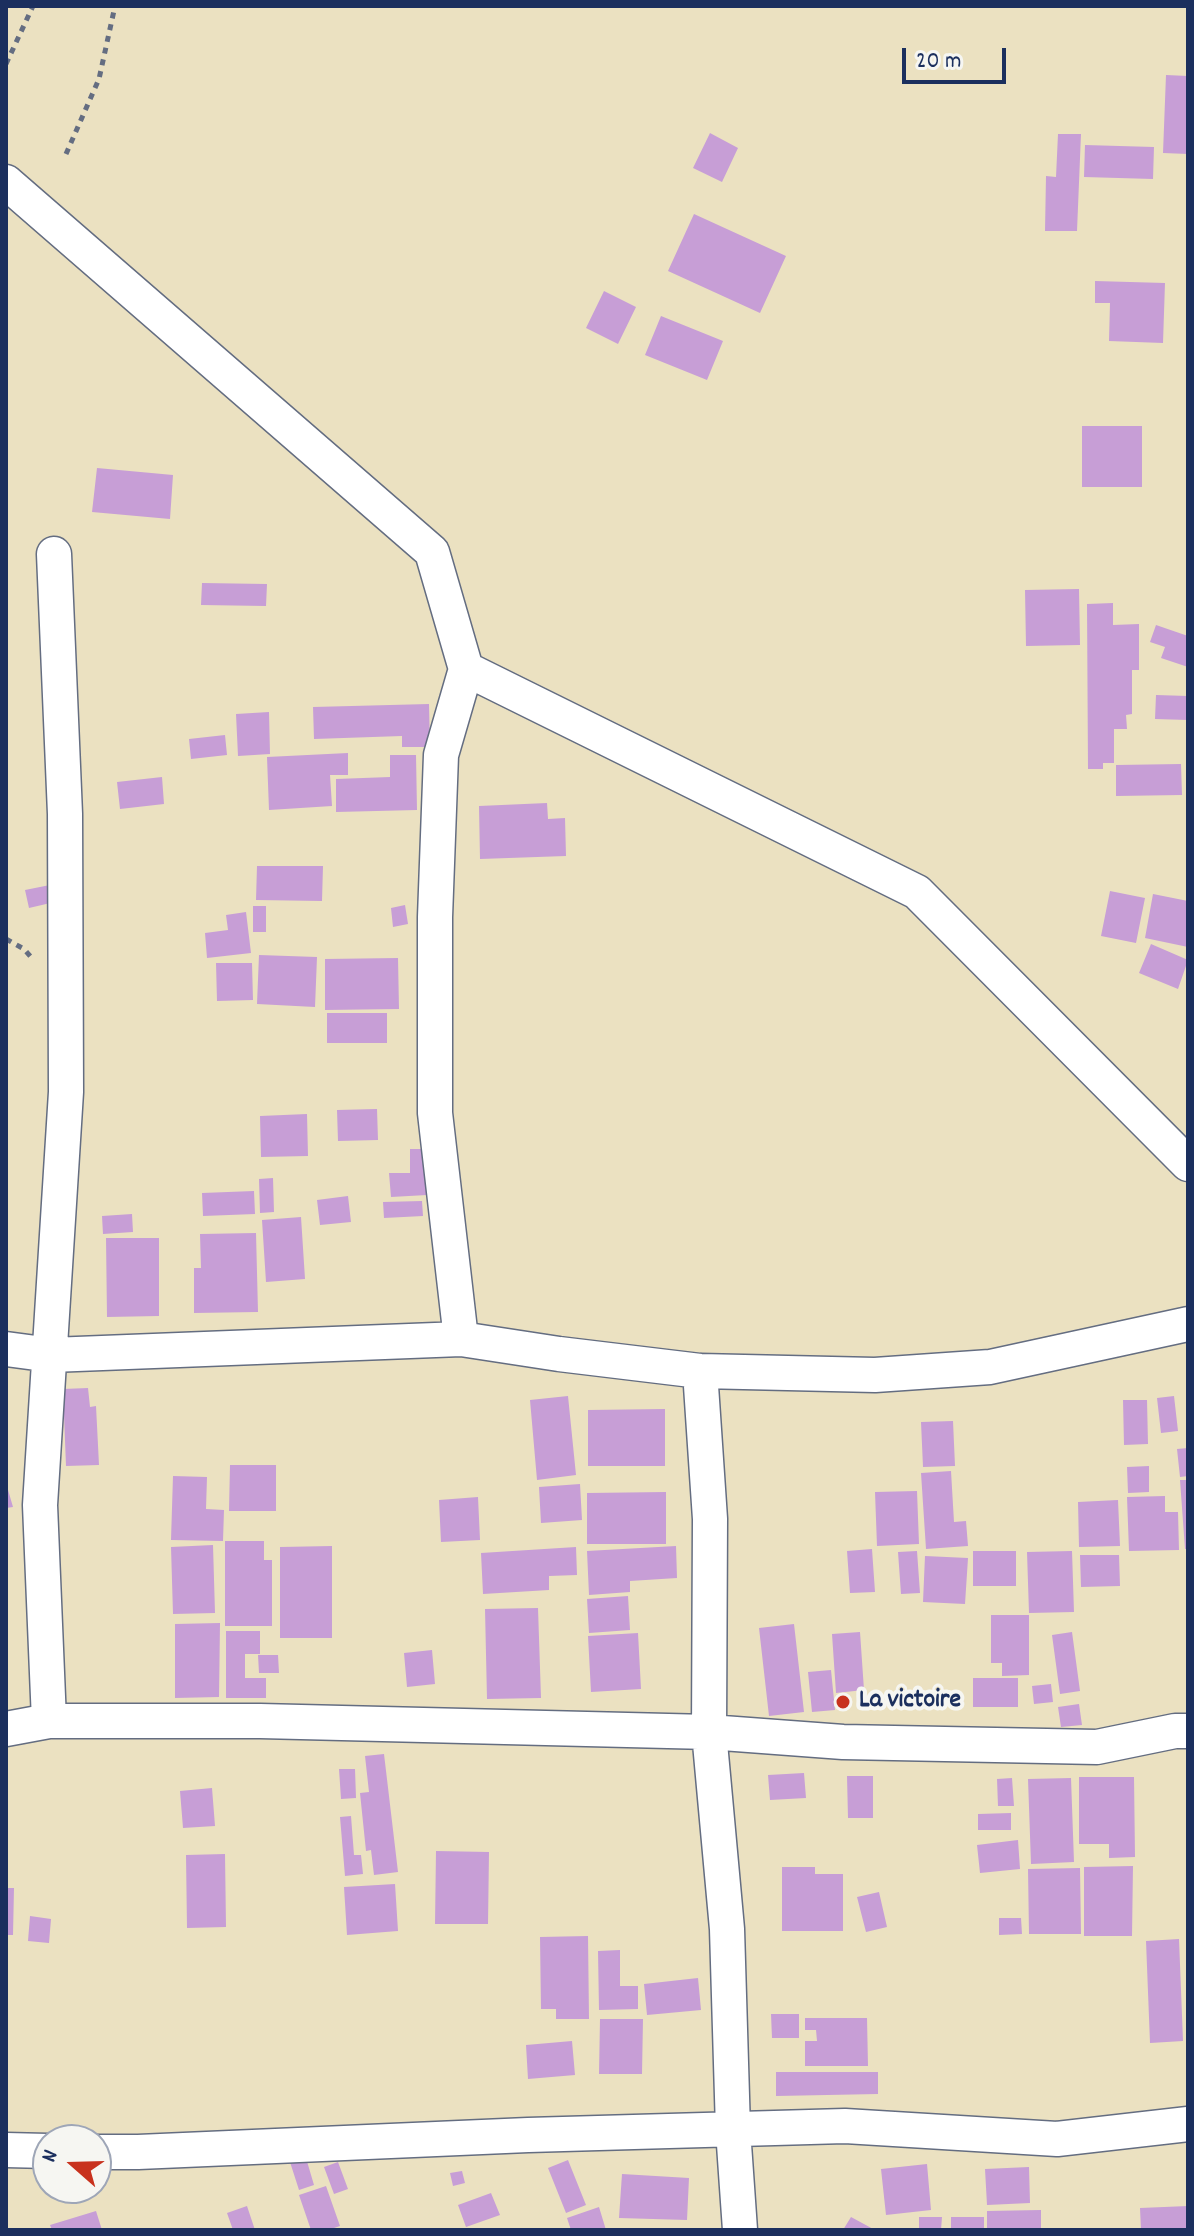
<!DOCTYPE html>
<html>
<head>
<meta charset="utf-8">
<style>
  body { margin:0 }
  #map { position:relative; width:1194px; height:2236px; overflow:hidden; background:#ebe1c1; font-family:Dekko,sans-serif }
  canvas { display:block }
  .frame { position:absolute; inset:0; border:8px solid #1b2f5e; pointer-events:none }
  .north { position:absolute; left:32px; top:2124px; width:80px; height:80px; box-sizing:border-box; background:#f6f6f2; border:2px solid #9ea6b7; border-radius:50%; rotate:290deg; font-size:22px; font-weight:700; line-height:32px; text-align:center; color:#1b2f5e }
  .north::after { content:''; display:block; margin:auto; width:28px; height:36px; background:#c8321e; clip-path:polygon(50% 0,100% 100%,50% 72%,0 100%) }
  .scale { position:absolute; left:902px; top:48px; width:104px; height:36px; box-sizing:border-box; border:4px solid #1b2f5e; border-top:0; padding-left:10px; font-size:24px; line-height:28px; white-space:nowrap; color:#1b2f5e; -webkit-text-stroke:6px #f6f6f2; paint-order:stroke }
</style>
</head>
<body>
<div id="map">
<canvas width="1194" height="2236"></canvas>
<div class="frame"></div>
<div class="north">N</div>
<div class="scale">20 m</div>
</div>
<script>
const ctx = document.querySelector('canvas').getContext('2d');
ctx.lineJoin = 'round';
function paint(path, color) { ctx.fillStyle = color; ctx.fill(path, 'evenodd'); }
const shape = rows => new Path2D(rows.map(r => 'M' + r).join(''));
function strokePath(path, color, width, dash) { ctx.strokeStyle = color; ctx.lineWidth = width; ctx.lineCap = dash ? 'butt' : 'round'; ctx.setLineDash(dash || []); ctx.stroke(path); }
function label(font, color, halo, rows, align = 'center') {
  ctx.font = font + ' Dekko,sans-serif'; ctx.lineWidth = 8; ctx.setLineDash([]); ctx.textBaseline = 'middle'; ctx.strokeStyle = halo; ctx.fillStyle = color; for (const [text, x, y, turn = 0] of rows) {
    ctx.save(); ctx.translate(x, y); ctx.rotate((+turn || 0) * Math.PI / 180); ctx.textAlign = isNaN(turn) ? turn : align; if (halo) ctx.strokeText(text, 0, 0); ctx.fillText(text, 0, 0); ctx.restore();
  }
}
paint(shape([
  [1166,75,1188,76,1188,154,1163,153],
  [710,133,738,148,722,182,693,168],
  [1058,134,1081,134,1077,231,1045,231,1046,176,1056,177],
  [1085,145,1154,147,1153,179,1084,177],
  [694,214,786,256,760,313,668,271],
  [1095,281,1165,283,1163,343,1109,341,1110,303,1095,303],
  [604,291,636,307,618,344,586,328],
  [661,316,723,341,707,380,645,355],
  [1082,426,1142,426,1142,487,1082,487],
  [97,468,173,475,170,519,92,512],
  [202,583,267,584,266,606,201,605],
  [1079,589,1080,645,1026,646,1025,590],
  [1113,603,1113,625,1139,624,1139,670,1132,670,1132,714,1126,715,1127,729,1114,729,1114,763,1103,763,1103,769,1088,769,1087,604],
  [1156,625,1188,636,1188,667,1161,658,1165,647,1150,642],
  [1156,695,1188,696,1188,720,1155,719],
  [429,704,430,747,402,747,402,736,314,739,313,707],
  [269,712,270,754,238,756,236,714],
  [225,735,227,755,191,759,189,739],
  [348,753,348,775,330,775,332,806,269,810,267,757],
  [390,755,416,755,417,810,336,812,336,779,390,777],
  [1181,764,1182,795,1116,796,1116,765],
  [162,777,164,804,120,809,117,782],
  [547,803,548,819,565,818,566,856,480,859,479,806],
  [257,866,323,866,322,901,256,900],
  [55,884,59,901,29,908,25,890],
  [1110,891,1145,898,1136,943,1101,936],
  [1153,894,1188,901,1188,947,1145,938],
  [405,905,408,924,393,927,391,908],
  [253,906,266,906,266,932,253,932],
  [246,912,251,953,207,958,205,933,228,930,226,915],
  [1151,944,1188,960,1178,989,1139,973],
  [259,955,317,957,315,1007,257,1004],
  [398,958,399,1009,325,1010,325,959],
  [216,963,252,963,253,1000,217,1001],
  [327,1013,387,1013,387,1043,327,1043],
  [377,1109,378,1140,338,1141,337,1110],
  [307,1114,308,1156,261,1157,260,1116],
  [410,1149,425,1149,427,1195,391,1197,389,1173,410,1173],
  [273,1178,274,1212,260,1213,259,1179],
  [254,1191,255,1214,203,1216,202,1193],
  [348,1196,351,1222,320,1225,317,1200],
  [422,1201,423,1216,384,1218,383,1202],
  [132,1214,133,1232,103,1234,102,1216],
  [301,1217,305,1279,266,1282,262,1220],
  [256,1233,258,1312,194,1313,194,1268,201,1268,200,1234],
  [106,1238,159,1238,159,1316,107,1317],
  [88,1388,90,1407,96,1406,99,1465,66,1466,63,1389],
  [568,1396,576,1475,537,1480,530,1400],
  [1174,1396,1178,1431,1161,1433,1157,1398],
  [1123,1400,1147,1400,1148,1444,1124,1445],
  [665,1409,665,1466,588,1466,588,1410],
  [953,1421,955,1466,923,1467,921,1422],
  [1188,1448,1188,1476,1180,1477,1177,1449],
  [230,1465,276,1465,276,1511,229,1511],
  [1149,1466,1149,1492,1128,1493,1127,1467],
  [951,1471,954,1522,966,1521,968,1546,926,1549,921,1473],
  [173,1476,207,1477,206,1509,224,1510,223,1541,171,1540],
  [1180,1480,1188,1480,1188,1549,1185,1549],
  [6,1483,13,1507,6,1508],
  [580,1484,582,1520,541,1523,539,1487],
  [917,1491,919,1544,877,1546,875,1492],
  [666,1492,666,1544,587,1544,587,1493],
  [1165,1496,1165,1512,1178,1512,1179,1550,1129,1551,1127,1497],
  [478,1497,480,1540,441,1542,439,1500],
  [1118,1500,1120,1546,1079,1547,1078,1502],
  [225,1541,264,1541,264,1560,272,1560,272,1626,225,1626],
  [213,1545,215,1613,173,1614,171,1547],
  [332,1546,332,1638,280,1638,280,1547],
  [676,1546,677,1578,630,1581,630,1592,589,1595,587,1551],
  [576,1547,577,1575,549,1576,549,1590,483,1594,481,1553],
  [872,1549,875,1592,850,1593,847,1551],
  [917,1551,920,1593,901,1594,898,1552],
  [973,1551,1016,1551,1016,1586,973,1586],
  [1072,1551,1074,1612,1029,1613,1027,1552],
  [1080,1555,1119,1555,1120,1586,1081,1587],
  [925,1556,968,1558,965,1604,923,1602],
  [628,1596,630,1630,589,1633,587,1599],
  [538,1608,541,1698,487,1699,485,1609],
  [991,1615,1029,1615,1029,1675,1002,1676,1002,1663,991,1663],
  [220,1623,219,1697,175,1698,175,1624],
  [794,1624,804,1712,769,1716,759,1628],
  [226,1631,260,1631,260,1654,245,1654,245,1678,266,1678,266,1698,226,1698],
  [860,1632,864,1690,836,1693,832,1634],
  [1072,1632,1080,1691,1060,1694,1052,1635],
  [638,1633,641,1689,591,1692,588,1636],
  [432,1650,435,1684,407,1687,404,1653],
  [258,1655,278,1655,279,1673,259,1673],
  [831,1670,835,1710,812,1712,808,1672],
  [973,1678,1018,1678,1018,1707,973,1707],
  [1051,1684,1053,1702,1034,1704,1032,1686],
  [1079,1704,1082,1725,1061,1727,1058,1707],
  [384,1754,398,1872,374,1875,371,1850,366,1851,360,1793,369,1792,365,1756],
  [339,1769,355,1769,356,1798,341,1799],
  [804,1773,806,1798,770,1800,768,1775],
  [847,1776,873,1776,873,1818,848,1818],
  [1079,1777,1134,1777,1135,1857,1109,1858,1109,1844,1079,1844],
  [1012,1778,1014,1806,998,1806,997,1779],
  [1071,1778,1074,1862,1031,1864,1028,1779],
  [212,1788,215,1826,183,1828,180,1791],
  [1011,1813,1011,1830,978,1830,978,1814],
  [351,1816,354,1855,361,1855,363,1874,345,1876,340,1817],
  [1018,1840,1020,1869,980,1873,977,1845],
  [436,1851,489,1852,488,1924,435,1924],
  [225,1854,226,1927,187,1928,186,1855],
  [1133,1866,1132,1936,1084,1936,1084,1867],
  [782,1867,815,1867,815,1874,843,1874,843,1931,782,1931],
  [1080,1868,1081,1934,1029,1934,1028,1869],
  [395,1884,398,1931,347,1935,344,1887],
  [6,1888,14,1888,13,1935,6,1935],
  [879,1892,887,1927,866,1932,857,1897],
  [30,1916,51,1919,49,1943,28,1941],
  [999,1918,1021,1918,1022,1934,999,1935],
  [588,1936,589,2019,556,2019,556,2009,541,2009,540,1937],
  [1179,1939,1183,2041,1150,2043,1146,1941],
  [620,1950,620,1986,638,1986,638,2009,599,2010,598,1951],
  [698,1978,701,2010,647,2015,644,1984],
  [771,2014,799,2014,799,2038,772,2038],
  [805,2018,867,2018,868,2066,805,2066,805,2041,817,2041,816,2030,805,2030],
  [600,2019,643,2019,642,2074,599,2074],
  [572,2041,575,2075,528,2079,526,2045],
  [776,2072,878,2072,878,2094,776,2096],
  [306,2158,314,2185,299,2190,290,2162],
  [568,2160,586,2205,566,2213,548,2168],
  [338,2162,348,2189,334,2194,324,2167],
  [927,2164,931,2210,886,2215,881,2169],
  [1029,2167,1030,2203,987,2205,985,2169],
  [462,2171,465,2183,453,2186,450,2173],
  [622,2174,689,2178,687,2220,619,2218],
  [326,2186,340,2226,328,2230,311,2230,299,2195],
  [491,2193,500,2215,466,2227,458,2205],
  [247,2206,255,2230,233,2230,227,2213],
  [1188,2206,1188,2230,1141,2230,1140,2208],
  [599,2207,606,2230,571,2230,567,2218],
  [1041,2210,1041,2230,987,2230,987,2211],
  [96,2211,102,2230,52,2230,50,2225],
  [851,2217,875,2230,843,2230],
  [919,2217,942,2217,941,2230,919,2230],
  [951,2217,984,2217,984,2230,951,2230]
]), '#c79ed6');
const minor = shape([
  [6,182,432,552,466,669,917,892,1188,1164],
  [461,1339,435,1113,435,917,441,755,466,669],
  [6,1349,51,1355,461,1339,559,1354,700,1371,875,1375,990,1367,1188,1324],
  [700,1371,710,1519,709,1732,843,1742,1097,1747,1175,1731,1188,1731],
  [49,1721,40,1505,66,1092,65,814,54,554],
  [6,1729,49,1721,260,1721,709,1732,727,1929,733,2130,740,2230],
  [6,2150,48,2151],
  [96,2152,138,2152,528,2135,845,2126,1057,2139,1188,2124]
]);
strokePath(minor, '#646d81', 37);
strokePath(shape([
  [6,64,33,6],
  [66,154,99,79,115,6],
  [6,939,24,949,31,957]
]), '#646d81', 5, [6, 6]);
strokePath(minor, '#fff', 34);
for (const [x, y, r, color] of [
  [843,1702,8,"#c8321e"]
]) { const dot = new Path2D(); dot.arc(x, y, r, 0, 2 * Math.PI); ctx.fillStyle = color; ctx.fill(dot); strokePath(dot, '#f6f6f2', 3); }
label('bold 26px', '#1b2f5e', '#f6f6f2', [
  ["La victoire",859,1702]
], 'left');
</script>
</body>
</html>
